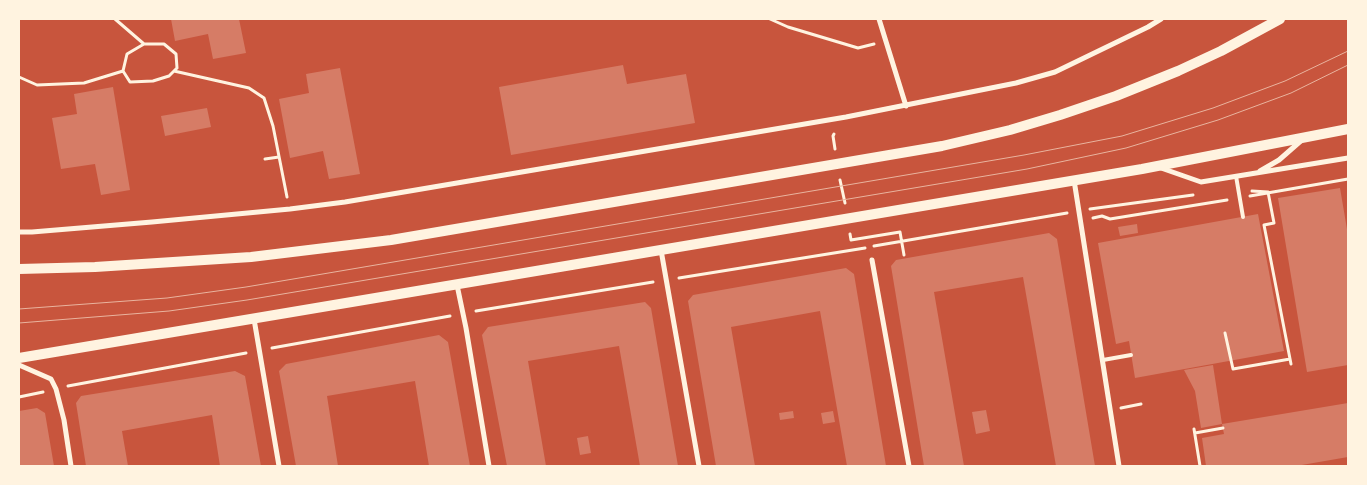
<!DOCTYPE html>
<html>
<head>
<meta charset="utf-8">
<style>
  body { margin:0 }
  #map { position:relative; width:1367px; height:485px; overflow:hidden; background:#c8553d; font-family:"Fira Sans Condensed",sans-serif }
  canvas { display:block }
  .frame { position:absolute; inset:0; border:20px solid #fff3e0; pointer-events:none }
</style>
</head>
<body>
<div id="map">
<canvas width="1367" height="485"></canvas>
<div class="frame"></div>
</div>
<script>
const ctx = document.querySelector('canvas').getContext('2d');
ctx.lineJoin = 'round';
function paint(path, color) { ctx.fillStyle = color; ctx.fill(path, 'evenodd'); }
const shape = rows => new Path2D(rows.map(r => 'M' + r).join(''));
function strokePath(path, color, width, dash) { ctx.strokeStyle = color; ctx.lineWidth = width; ctx.lineCap = dash ? 'butt' : 'round'; ctx.setLineDash(dash || []); ctx.stroke(path); }
paint(shape([
  [171,19,239,19,246,53,213,59,208,34,175,41],
  [623,65,627,84,686,74,695,123,511,155,499,87],
  [340,68,360,174,329,179,323,151,290,158,279,99,309,93,306,74],
  [113,87,130,190,101,195,95,164,61,169,52,118,77,114,74,94],
  [207,108,211,127,165,136,161,116],
  [1340,188,1348,235,1348,365,1307,372,1278,198],
  [1258,214,1284,351,1135,378,1129,341,1116,344,1098,243],
  [1137,224,1138,233,1120,236,1118,227],
  [1049,233,1057,239,1095,466,1056,466,1023,277,934,292,964,466,924,466,891,266,896,260],
  [846,268,854,274,886,466,847,466,820,311,731,327,755,466,716,466,688,301,693,295],
  [645,302,651,308,678,466,640,466,619,346,528,361,546,466,507,466,482,335,488,327],
  [439,335,448,342,470,466,429,466,415,381,327,396,338,466,296,466,279,371,286,364],
  [1213,365,1222,424,1201,428,1195,391,1184,370],
  [235,371,245,376,261,466,220,466,212,415,122,431,128,466,86,466,76,403,81,396],
  [1348,403,1348,457,1296,466,1206,466,1202,438,1224,434,1222,424],
  [37,408,45,413,54,466,19,466,19,411],
  [986,410,990,431,976,434,972,412],
  [793,411,794,418,780,420,779,413],
  [833,411,835,422,823,424,821,413],
  [588,436,591,453,580,455,577,438]
]), '#d67c66');
strokePath(shape([
  [115,19,144,44,164,44,176,54,177,68,169,76,153,81,130,82,123,71,127,54,144,44],
  [770,19,788,27,858,48,874,44],
  [174,71,249,88,264,98,273,126,287,197],
  [19,77,37,85,84,83,123,71],
  [834,134,833,136,835,149],
  [265,159,279,157],
  [840,180,845,203],
  [1252,191,1268,192],
  [1268,192,1274,223,1264,225,1291,364],
  [1250,196,1348,179],
  [1090,209,1193,195],
  [1093,218,1102,216,1110,219,1227,200],
  [850,234,851,240,900,232,904,255],
  [874,246,1067,213],
  [679,278,865,248],
  [476,311,653,282],
  [1225,333,1233,369,1290,359],
  [272,348,450,316],
  [68,386,246,353],
  [19,397,43,392],
  [1121,408,1141,404],
  [1194,429,1200,466],
  [1195,433,1223,428]
]), '#fff3e0', 3);
strokePath(shape([
  [1236,176,1243,217],
  [1103,360,1131,355]
]), '#fff3e0', 4);
strokePath(shape([
  [879,19,906,106],
  [1161,168,1201,182,1348,158],
  [1260,171,1279,160,1303,139],
  [1074,180,1119,466],
  [19,232,32,232,152,222,290,209,345,202,846,117,1016,83,1055,72,1148,27,1161,19],
  [661,250,699,466],
  [872,260,909,466],
  [457,285,466,328,489,466],
  [254,319,279,466],
  [19,365,51,379,56,389,64,420,71,466]
]), '#fff3e0', 5);
strokePath(shape([
  [19,269,95,267,251,257,391,240,942,146,1010,130,1060,115,1116,96,1178,71,1221,51,1280,19],
  [19,358,1142,169,1348,129]
]), '#fff3e0', 10);
strokePath(shape([
  [19,309,167,298,246,287,1024,155,1122,136,1213,108,1285,81,1348,51],
  [19,323,169,311,247,300,1027,169,1126,148,1218,120,1291,93,1348,65]
]), '#e9b49f', 1);
</script>
</body>
</html>
